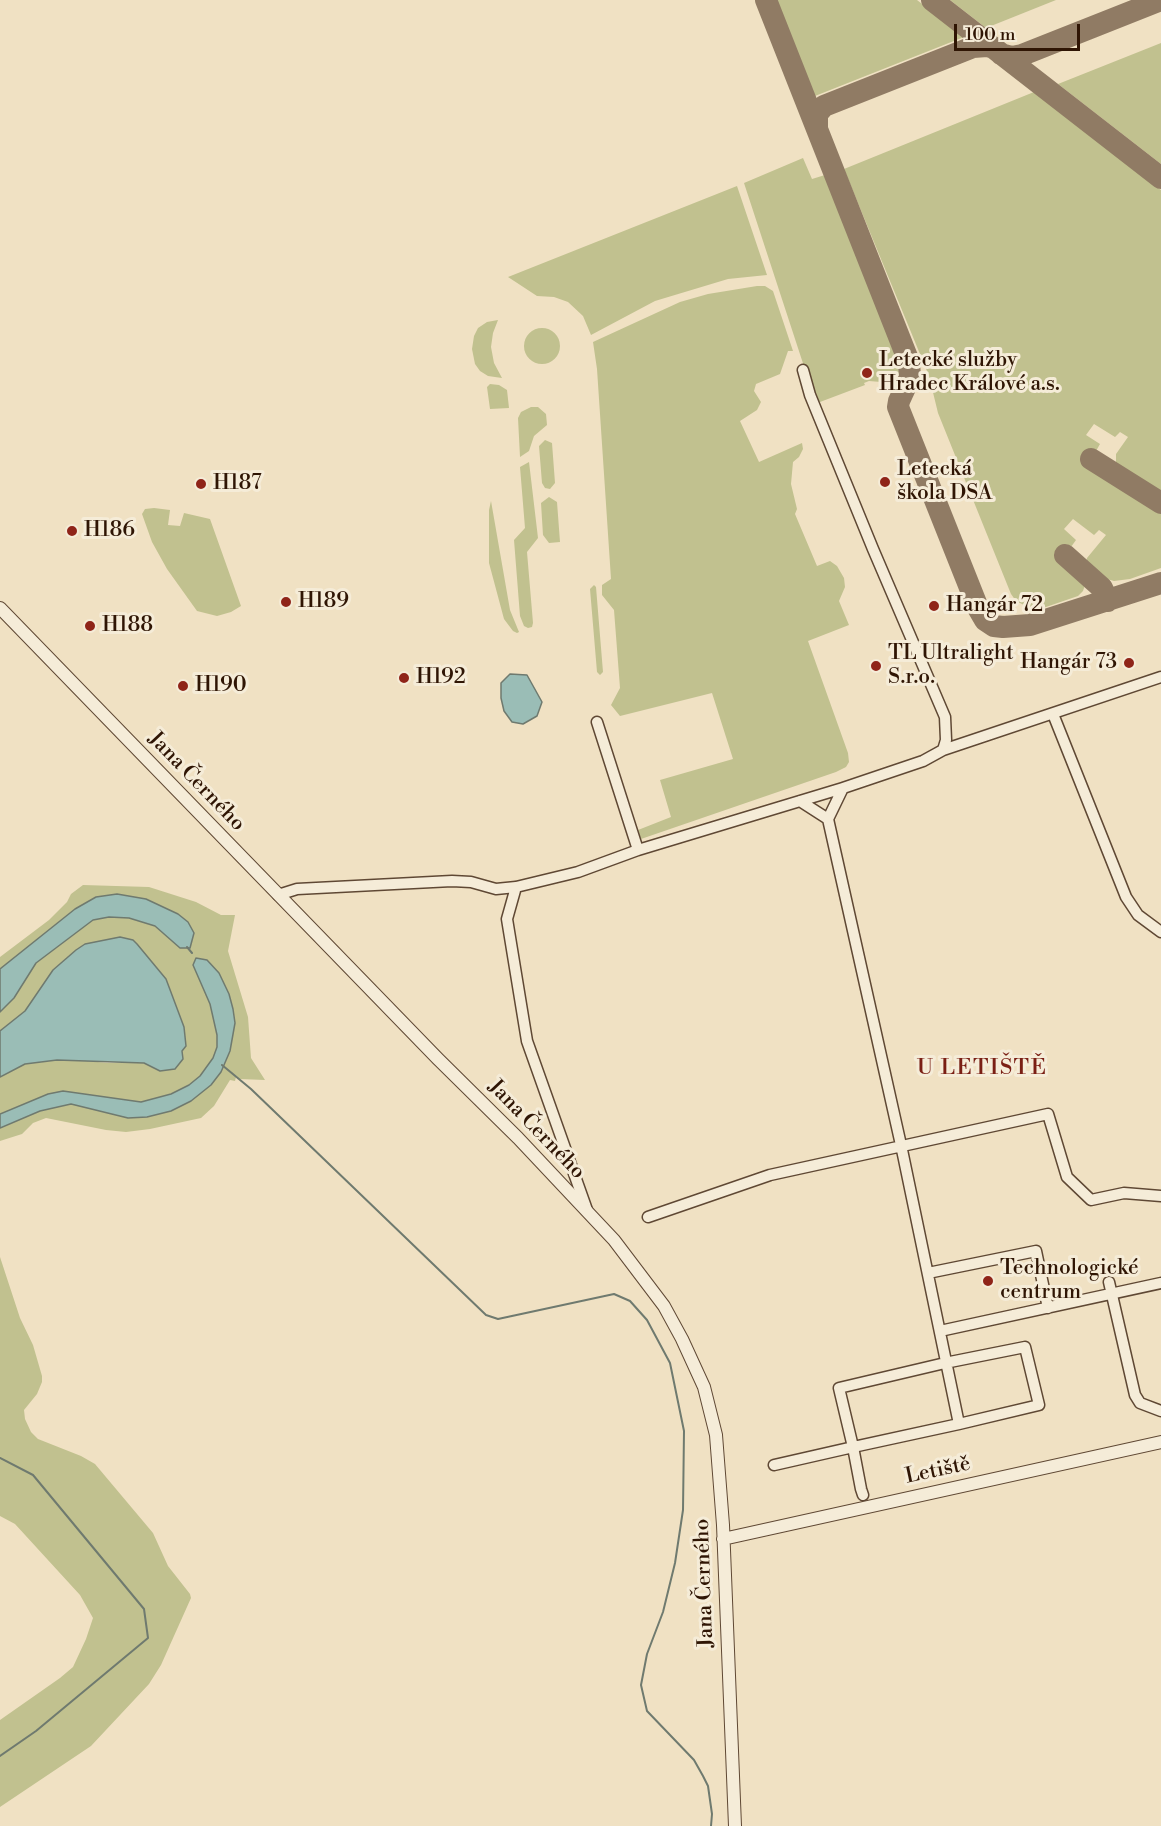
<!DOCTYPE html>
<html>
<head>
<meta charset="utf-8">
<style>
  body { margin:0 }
  #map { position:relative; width:1161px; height:1826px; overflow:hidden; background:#f0e1c3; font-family:"Libre Bodoni",serif }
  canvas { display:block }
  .scale { position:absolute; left:954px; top:24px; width:126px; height:27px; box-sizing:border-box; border:3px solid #2f1504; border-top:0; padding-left:8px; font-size:18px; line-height:21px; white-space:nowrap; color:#2f1504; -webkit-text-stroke:4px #f5ecd8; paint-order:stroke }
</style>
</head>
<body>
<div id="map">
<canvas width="1161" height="1826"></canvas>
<div class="scale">100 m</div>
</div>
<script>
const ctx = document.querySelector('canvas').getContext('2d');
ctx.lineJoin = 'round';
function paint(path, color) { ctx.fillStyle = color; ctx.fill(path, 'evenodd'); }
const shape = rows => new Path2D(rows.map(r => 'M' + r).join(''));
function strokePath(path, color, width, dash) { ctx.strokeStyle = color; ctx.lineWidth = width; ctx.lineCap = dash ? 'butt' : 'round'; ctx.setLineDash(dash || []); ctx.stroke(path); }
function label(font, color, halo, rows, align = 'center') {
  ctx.font = font + ' "Libre Bodoni",serif'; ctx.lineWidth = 6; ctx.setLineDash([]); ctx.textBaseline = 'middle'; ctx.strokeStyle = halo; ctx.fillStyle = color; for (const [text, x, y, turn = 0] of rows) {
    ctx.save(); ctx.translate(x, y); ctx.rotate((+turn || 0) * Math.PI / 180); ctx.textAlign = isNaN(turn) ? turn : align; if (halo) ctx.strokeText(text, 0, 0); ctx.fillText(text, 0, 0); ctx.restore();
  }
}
paint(shape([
  [777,0,917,0,964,37,815,96],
  [950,0,1056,0,986,28],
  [1161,43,1161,164,1058,84],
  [1034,92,1161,190,1161,494,1116,466,1116,454,1128,437,1120,432,1115,437,1094,424,1086,435,1100,444,1088,465,1161,509,1161,568,1130,579,1114,581,1100,577,1086,563,1087,558,1106,535,1099,530,1094,535,1073,519,1064,529,1076,540,1061,561,1081,577,1085,585,1083,591,1078,596,1046,607,1032,609,1016,601,1011,594,938,413,929,376,844,169],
  [803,158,812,179,825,175,901,363,901,371,897,377,881,382,869,381,864,383,865,385,820,402,814,397,744,183],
  [737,186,767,275,728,279,655,301,591,335,583,316,568,302,554,297,537,296,508,277],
  [757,286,765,286,773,291,793,351,788,351,780,374,756,384,754,391,761,402,757,410,740,421,759,462,802,443,803,449,799,457,793,462,791,484,797,509,795,514,817,566,830,561,837,566,844,578,845,587,839,601,849,625,808,641,848,753,849,762,846,767,836,772,641,839,638,830,671,817,660,780,733,759,712,693,620,716,611,705,620,688,614,610,602,595,602,585,611,579,597,369,593,342,680,302,708,294],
  [498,320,493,333,491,347,494,363,502,378,488,376,480,371,475,364,472,349,474,336,478,328,487,322],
  '524 346a18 18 0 1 1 36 0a18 18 0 1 1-36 0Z',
  [490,384,499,385,507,390,509,408,490,409,487,387],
  [531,407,538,407,546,414,547,425,534,436,529,451,520,457,518,418,521,412],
  [545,440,552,443,555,483,550,489,545,488,542,483,539,446],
  [529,462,538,538,527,552,533,623,532,627,528,628,524,626,520,616,514,540,525,528,520,467],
  [549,497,557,502,560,542,549,543,543,535,541,503],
  [491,501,510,610,519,632,517,633,513,631,504,619,489,563,489,510],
  [154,508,170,510,168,525,180,526,184,513,210,519,241,606,231,612,217,616,197,611,167,569,152,542,142,514,145,509],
  [594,585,596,587,603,672,600,675,597,672,590,589],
  [83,885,149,887,196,902,221,915,235,915,228,951,248,1017,251,1058,265,1080,239,1079,236,1077,235,1081,230,1080,214,1106,201,1118,150,1129,126,1132,106,1130,46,1118,33,1123,22,1134,0,1141,0,1077,25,1064,68,1059,107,1063,144,1063,160,1071,186,1046,184,1027,166,979,133,940,120,937,85,944,53,970,25,1011,0,1031,0,957,49,920,67,902,71,894],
  [0,1257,20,1318,33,1345,42,1376,42,1382,37,1394,24,1410,25,1419,31,1432,38,1439,81,1456,95,1464,153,1533,168,1566,190,1594,191,1598,161,1665,149,1684,91,1746,0,1807,0,1720,60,1678,73,1667,86,1639,93,1618,80,1595,15,1524,0,1516]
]), '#c1c18f');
const water = shape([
  [510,674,527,675,542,702,537,716,523,724,512,722,504,711,501,698,501,683,510,674],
  [117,894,146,899,178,914,188,922,194,933,190,948,180,948,155,926,129,918,109,917,93,920,36,963,14,998,0,1012,0,969,75,909,96,897,117,894],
  [120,937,133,940,137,944,166,979,184,1027,186,1046,182,1051,183,1059,175,1069,160,1071,144,1063,57,1060,25,1064,0,1077,0,1031,25,1011,53,970,76,950,85,944,120,937],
  [196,958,207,960,219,973,229,994,233,1009,235,1023,230,1051,221,1072,211,1085,191,1101,171,1111,147,1117,128,1118,71,1104,40,1111,0,1128,0,1114,48,1094,63,1091,141,1102,171,1094,189,1085,200,1076,213,1058,217,1047,217,1035,210,1004,193,965,196,958]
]);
paint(water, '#9abdb6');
strokePath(water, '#6f7a6f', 1.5);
strokePath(shape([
  [187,947,192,953],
  [222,1065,251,1089,486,1315,498,1319,614,1294,630,1301,647,1320,670,1363,684,1431,683,1510,675,1563,663,1612,647,1654,641,1685,647,1711,694,1760,703,1776,708,1786,712,1814,711,1826],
  [0,1458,33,1475,144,1609,148,1638,36,1731,0,1756]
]), '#6f7a6f', 2);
strokePath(shape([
  [766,0,909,362,910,377,899,401,898,407,978,608,985,620,994,626,1003,627,1030,625,1161,583],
  [932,0,1161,178],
  [1001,54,1012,57,1022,55,1161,0],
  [817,127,817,114,824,106,973,47,987,46,994,48],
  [1091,459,1161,503],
  [1065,555,1102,588,1108,601]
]), '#907b64', 22);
const minor = shape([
  [803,370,810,395,873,549,945,717,946,740,943,750],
  [1053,714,1126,897,1138,915,1161,932],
  [597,722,638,850],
  [800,801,828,819],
  [516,887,507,919,527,1041,587,1210],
  [278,895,297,889,452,881,471,882,496,889,516,887,578,872,638,850,843,788],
  [648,1217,770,1175,1048,1114,1067,1177,1091,1200,1124,1193,1161,1196],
  [928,1273,1036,1251,1048,1308],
  [1109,1282,1135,1395,1140,1403,1161,1411],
  [940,1331,1161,1283],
  [959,1424,901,1145,828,819,843,788,923,761,943,750,1161,677],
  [774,1465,853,1447,959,1424,1039,1405,1025,1347,945,1363,839,1388,853,1447,861,1489,863,1495]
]);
const tertiary = shape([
  [0,608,438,1059,518,1138,614,1240,664,1306,682,1339,704,1387,716,1435,723,1525,735,1826],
  [723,1539,1161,1442]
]);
strokePath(minor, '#5f4834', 13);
strokePath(tertiary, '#5f4834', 14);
strokePath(minor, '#f5ecd8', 10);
strokePath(tertiary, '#f5ecd8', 12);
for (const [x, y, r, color] of [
  [867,373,6,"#8f2418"],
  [885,482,6,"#8f2418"],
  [201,484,6,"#8f2418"],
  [72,531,6,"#8f2418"],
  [286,602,6,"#8f2418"],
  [934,606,6,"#8f2418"],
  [90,626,6,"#8f2418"],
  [1129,663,6,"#8f2418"],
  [876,666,6,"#8f2418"],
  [404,678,6,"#8f2418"],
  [183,686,6,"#8f2418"],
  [988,1281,6,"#8f2418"]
]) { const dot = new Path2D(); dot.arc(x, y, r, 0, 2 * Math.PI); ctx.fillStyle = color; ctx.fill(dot); strokePath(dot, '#f5ecd8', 2); }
label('21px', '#2f1504', '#f5ecd8', [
  ["Letecké služby",879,361],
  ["Hradec Králové a.s.",879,385],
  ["Letecká",897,470],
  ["škola DSA",897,494],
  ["H187",213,484],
  ["H186",84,531],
  ["H189",298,602],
  ["Hangár 72",946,606],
  ["H188",102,626],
  ["TL Ultralight",888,654],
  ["S.r.o.",888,678],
  ["Hangár 73",1117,663,"right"],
  ["H192",416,678],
  ["H190",195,686],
  ["Technologické",1000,1269],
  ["centrum",1000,1293]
], 'left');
label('21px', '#2f1504', '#f5ecd8', [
  ["Jana Černého",196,782,46],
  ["Jana Černého",536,1130,46],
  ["Letiště",938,1471,-12],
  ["Jana Černého",705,1583,-92]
]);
ctx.letterSpacing = '1.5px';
label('22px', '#7a1f14', '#f5ecd8', [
  ["U LETIŠTĚ",982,1069]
]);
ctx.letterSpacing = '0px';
</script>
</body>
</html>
